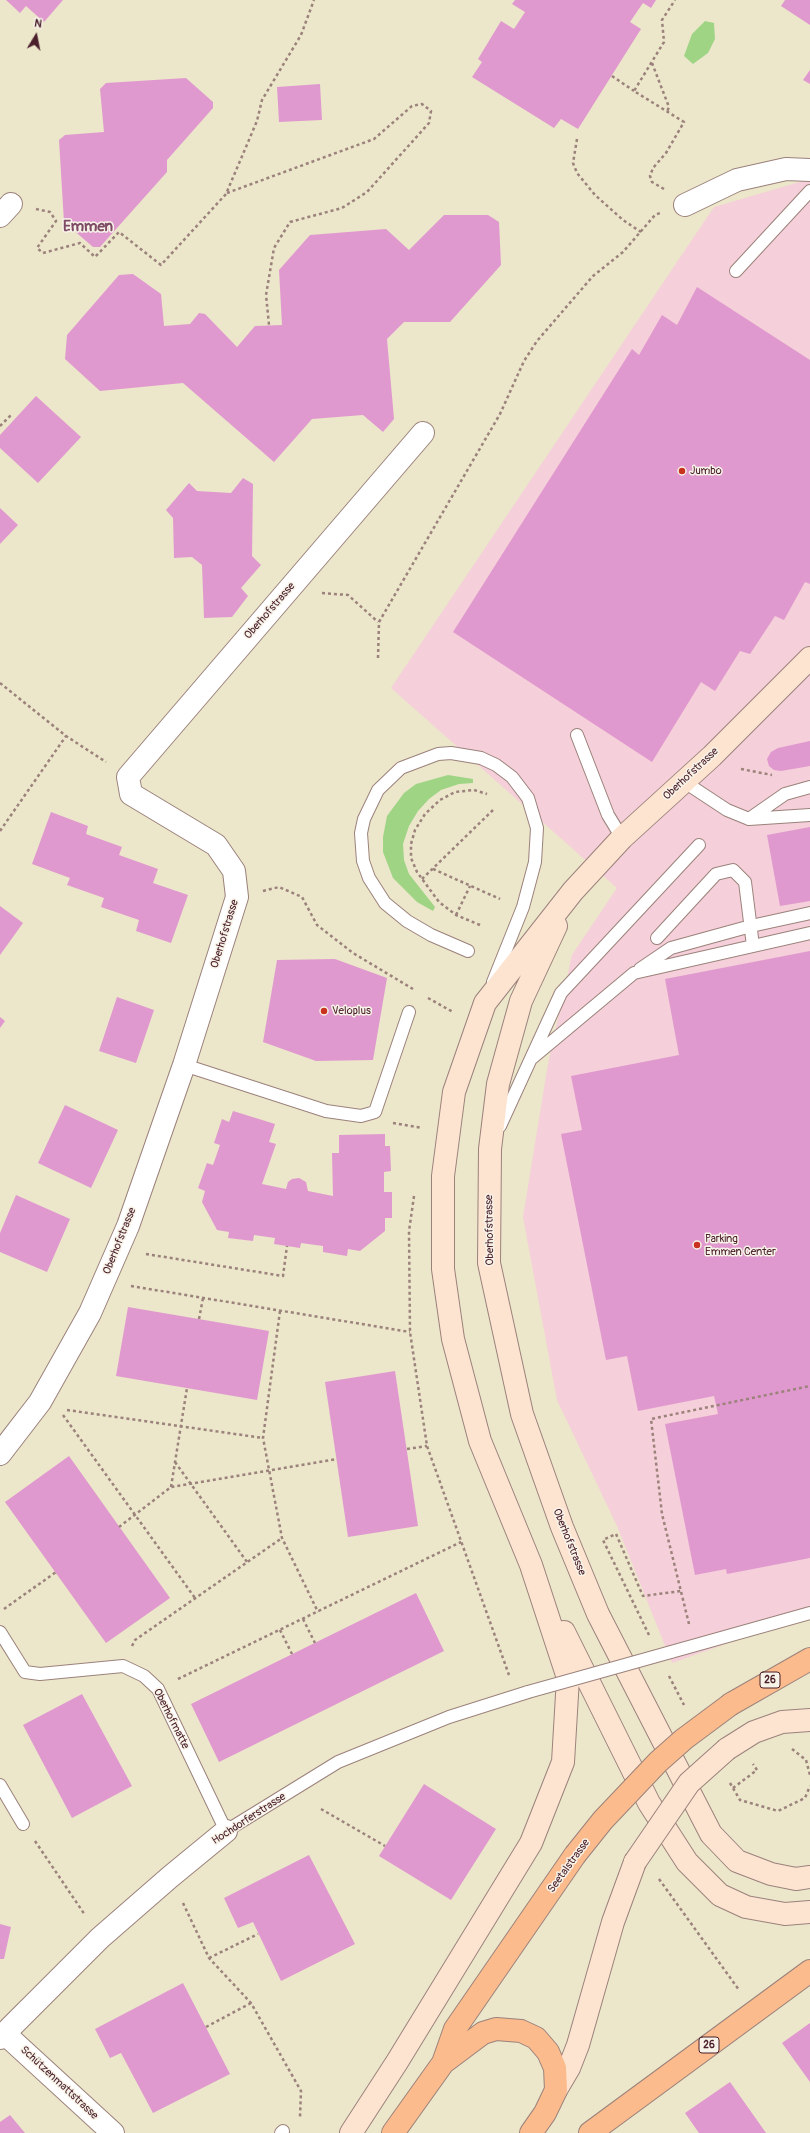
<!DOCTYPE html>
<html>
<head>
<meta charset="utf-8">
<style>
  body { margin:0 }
  #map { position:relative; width:810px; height:2133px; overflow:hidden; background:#ece6cb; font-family:Pangolin,sans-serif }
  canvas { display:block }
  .north { position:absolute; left:16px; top:16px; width:40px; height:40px; -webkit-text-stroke:3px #f7f3e8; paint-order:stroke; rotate:10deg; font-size:11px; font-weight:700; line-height:16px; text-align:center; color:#4a1f2b }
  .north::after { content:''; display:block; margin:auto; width:14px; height:18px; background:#4a1f2b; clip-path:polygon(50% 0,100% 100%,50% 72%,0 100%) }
</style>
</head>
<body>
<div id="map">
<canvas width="810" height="2133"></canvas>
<div class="north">N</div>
</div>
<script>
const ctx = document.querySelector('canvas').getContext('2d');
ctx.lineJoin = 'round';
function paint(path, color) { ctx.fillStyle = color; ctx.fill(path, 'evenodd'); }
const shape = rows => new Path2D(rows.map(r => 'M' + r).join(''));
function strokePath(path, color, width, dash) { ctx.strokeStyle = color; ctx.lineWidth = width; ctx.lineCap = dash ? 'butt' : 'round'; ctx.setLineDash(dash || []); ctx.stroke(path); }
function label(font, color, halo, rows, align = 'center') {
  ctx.font = font + ' Pangolin,sans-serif'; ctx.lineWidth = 3; ctx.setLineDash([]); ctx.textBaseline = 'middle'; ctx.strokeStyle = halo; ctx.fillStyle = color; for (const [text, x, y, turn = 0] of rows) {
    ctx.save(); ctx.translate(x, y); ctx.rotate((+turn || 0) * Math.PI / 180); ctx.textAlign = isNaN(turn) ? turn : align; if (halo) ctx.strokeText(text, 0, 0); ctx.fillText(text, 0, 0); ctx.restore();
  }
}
paint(shape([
  [810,179,810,1614,672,1663,617,1526,557,1400,523,1217,548,1064,572,955,617,888,391,688,714,207]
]), '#f5cfd9');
paint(shape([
  [705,21,714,23,715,39,708,53,693,64,684,56,692,34],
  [448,775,473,779,473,783,459,784,441,790,429,799,418,811,409,826,403,844,404,860,409,874,435,907,433,911,417,902,393,878,383,852,383,837,387,816,404,793,416,784]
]), '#9fd485');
paint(shape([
  [6,0,63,0,44,22,26,6,20,13],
  [515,0,656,0,651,8,643,3,630,22,641,29,578,129,561,119,554,128,472,77,482,62,478,59,501,21,514,29,525,12,512,4],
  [785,0,810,0,810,25,781,6],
  [810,70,810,84,803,80],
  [186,78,213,102,213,108,167,160,167,172,100,247,93,247,64,222,59,140,65,135,104,132,100,89,106,83],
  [320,84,322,120,279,122,277,87],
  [444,215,488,215,499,222,501,265,450,322,404,322,387,339,394,419,383,432,363,415,312,419,274,462,183,383,100,391,65,359,67,335,119,275,133,274,161,294,164,326,190,324,199,313,205,314,237,347,255,326,282,325,279,270,310,235,386,229,409,250],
  [697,287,810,360,810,584,805,582,784,620,775,616,750,654,740,651,715,691,701,682,652,762,453,632,632,349,639,355,662,315,677,325],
  [36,396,81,437,38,483,0,448,0,435],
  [243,478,253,484,252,556,261,565,241,588,248,596,232,617,204,618,202,565,192,557,174,558,173,518,166,510,189,483,197,491,231,493],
  [0,508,18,525,0,544],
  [810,741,810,766,781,771,774,770,769,766,767,759,771,752,778,748],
  [51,812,88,826,86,834,122,847,119,855,158,869,153,883,188,895,171,943,136,931,139,920,101,907,104,898,67,885,70,878,32,864],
  [810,827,810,901,780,906,767,835],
  [0,906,23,923,0,955],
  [810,951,810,1558,727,1574,726,1569,695,1575,665,1424,718,1414,714,1396,638,1411,627,1356,606,1360,561,1134,582,1130,571,1076,679,1055,665,979],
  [335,959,387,978,373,1060,316,1061,263,1042,277,960],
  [117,997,154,1010,136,1063,99,1051],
  [0,1017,5,1021,0,1028],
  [65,1105,118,1130,91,1188,38,1163],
  [233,1111,275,1124,269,1142,276,1144,262,1184,286,1189,288,1182,292,1179,299,1178,306,1182,308,1191,333,1196,332,1153,339,1153,339,1135,385,1134,385,1146,390,1146,391,1171,384,1172,384,1192,392,1192,392,1218,385,1218,385,1231,360,1251,348,1249,347,1256,323,1252,323,1246,301,1243,300,1248,274,1244,275,1238,254,1235,253,1241,228,1238,229,1232,217,1230,202,1202,205,1191,198,1188,207,1163,213,1165,220,1145,214,1143,222,1119,229,1122],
  [16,1195,70,1219,47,1272,0,1252,0,1233],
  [128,1307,269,1331,257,1400,116,1376],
  [395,1371,418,1526,348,1537,325,1382],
  [69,1456,170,1598,106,1643,5,1502],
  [416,1593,444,1651,219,1762,191,1704],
  [82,1694,132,1786,72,1818,23,1725],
  [424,1784,496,1829,451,1900,379,1856],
  [309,1855,355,1944,281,1981,253,1922,238,1928,224,1898],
  [0,1924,11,1927,4,1959,0,1959],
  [183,1983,230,2074,153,2113,121,2053,110,2058,95,2029],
  [810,2023,810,2082,782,2043],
  [730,2082,759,2123,766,2133,699,2133,685,2113],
  [10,2115,25,2133,0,2133,0,2122]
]), '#e099ce');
const lane = shape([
  [736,271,810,191],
  [577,735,608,815,622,838],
  [683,781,727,810,749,819,810,815],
  [749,819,785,794,810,787],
  [657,938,716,874,733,870,745,882,753,946],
  [468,951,431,935,407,921,385,903,369,878,363,861,361,833,364,819,378,790,401,768,438,754,451,753,481,758,496,765,512,777,528,798,537,828,535,862,523,907,493,982],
  [640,969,671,948,751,926,810,913],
  [531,1059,634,973,810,933],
  [184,1065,326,1111,361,1116,375,1112,409,1012],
  [500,1126,561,993,699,845],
  [0,1632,25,1672,40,1674,123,1666,144,1676,158,1689,226,1831,338,1762,449,1717,528,1692],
  [671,1652,810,1613],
  [0,1785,23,1824],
  [281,2133,283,2131]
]);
const street = shape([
  [685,205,737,180,786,169,810,170],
  [0,216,11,204],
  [0,1454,40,1402,90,1313,128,1226,184,1065,237,897,234,871,216,845,131,794,128,777,423,433],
  [4,2033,113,2133],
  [0,2038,100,1938,170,1877,226,1831]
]);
const secondary = shape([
  [556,926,521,1001,498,1084,490,1149,489,1263,522,1414,562,1527,598,1614,711,1834,737,1861,771,1874,796,1879,810,1877],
  [564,1632,649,1803,687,1862,720,1895,746,1907,785,1914,810,1912],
  [727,1749,754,1732,782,1722,810,1720],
  [556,2090,569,2068,578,2045,613,1922,635,1862],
  [351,2133,397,2062,531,1843,563,1762,568,1678,531,1565,480,1441,453,1339,443,1269,443,1176,454,1092,485,1003,573,891,622,838,712,756,810,658]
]);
const primary = shape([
  [731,1704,810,1659],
  [443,2063,483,2033,496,2029,521,2031,536,2038,548,2052,555,2068,556,2090,545,2113,531,2133],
  [393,2133,443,2063,455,2029,575,1855],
  [590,2133,810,1971]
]);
strokePath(lane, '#9b827b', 14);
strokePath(street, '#9b827b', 24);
strokePath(secondary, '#9b827b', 24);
strokePath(primary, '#9b827b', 24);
strokePath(shape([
  [652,63,669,107,667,112],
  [612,76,634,91],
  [577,139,573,163,577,173,595,195,623,220,641,232],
  [664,189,652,182,650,176,653,168,666,153,684,122,634,91,664,42,662,20,675,0],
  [227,193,374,139,412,106,422,104,431,111,429,123,367,192,342,208,290,222,274,248,266,295,269,325],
  [36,209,50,212,56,221,37,248,43,253,80,243,95,257,119,232,161,265,226,194,257,121,262,100,301,35,314,0],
  [0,426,12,414],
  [322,593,348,595,378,622],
  [378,658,379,622,500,414,524,361,537,341,593,276,623,252,655,215,660,213],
  [0,683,66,736,106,762],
  [741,769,772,775],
  [0,831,66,736],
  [433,869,500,899],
  [422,879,493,810],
  [263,891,279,887,302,897,317,925,353,953,413,989],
  [456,915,470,886],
  [480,925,456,915,439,902,417,872,411,858,411,844,415,830,425,814,440,800,455,792,474,790,487,794],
  [428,998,453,1012],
  [393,1123,422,1128],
  [414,1196,409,1231,410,1332,427,1446,509,1675],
  [146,1254,283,1276,287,1246],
  [131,1286,410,1332],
  [280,1311,263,1438,282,1538,318,1612],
  [199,1319,203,1298],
  [67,1410,263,1438],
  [63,1415,195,1598],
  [407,1449,427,1446],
  [175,1462,247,1562],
  [171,1487,187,1388],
  [119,1527,171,1487,337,1459],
  [4,1609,56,1572],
  [303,1619,315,1643],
  [689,1624,662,1514,651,1419,810,1386],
  [280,1630,292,1654],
  [649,1635,603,1540,616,1534,643,1596,681,1591],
  [132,1646,135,1640,282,1538],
  [669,1676,684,1705],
  [178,1679,461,1542],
  [792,1749,806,1760,810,1775],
  [730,1783,740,1800,778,1811,805,1798,810,1786],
  [733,1788,757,1770,753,1764],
  [321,1809,385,1846],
  [35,1841,85,1915],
  [659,1879,739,1990],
  [183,1903,209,1958,251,2003,301,2091,300,2117],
  [209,1958,258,1934],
  [206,2027,251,2003]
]), '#9b827b', 2.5, [3, 3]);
strokePath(lane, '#fff', 12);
strokePath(street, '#fff', 22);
strokePath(secondary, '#fde4d1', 22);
strokePath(primary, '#fbbb8c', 22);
const laneBridge = shape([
  [528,1692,671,1652]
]);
const secondaryBridge = shape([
  [635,1862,689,1783,727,1749]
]);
const primaryBridge = shape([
  [575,1855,603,1820,658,1762,684,1739,731,1704]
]);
strokePath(laneBridge, '#9b827b', 14, []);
strokePath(secondaryBridge, '#9b827b', 24, []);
strokePath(primaryBridge, '#9b827b', 24, []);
strokePath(laneBridge, '#fff', 12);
strokePath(secondaryBridge, '#fde4d1', 22);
strokePath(primaryBridge, '#fbbb8c', 22);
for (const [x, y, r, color] of [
  [682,471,4,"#c8321e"],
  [324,1011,4,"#c8321e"],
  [697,1245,4,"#c8321e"]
]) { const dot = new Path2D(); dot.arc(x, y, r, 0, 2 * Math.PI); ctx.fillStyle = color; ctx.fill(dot); strokePath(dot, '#f7f3e8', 1.5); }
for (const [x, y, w] of [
  [770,1680,20],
  [709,2045,20]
]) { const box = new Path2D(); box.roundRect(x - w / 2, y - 8, w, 16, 3); ctx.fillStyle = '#f7f3e8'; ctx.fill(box); strokePath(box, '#4a1f2b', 1); }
label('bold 10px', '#4a1f2b', null, [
  ["26",770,1680],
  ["26",709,2045]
]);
label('11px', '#4a1f2b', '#f7f3e8', [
  ["Jumbo",690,471],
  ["Veloplus",332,1011],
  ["Parking",705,1239],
  ["Emmen Center",705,1252]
], 'left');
label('11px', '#4a1f2b', '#f7f3e8', [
  ["Oberhofstrasse",270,611,-49],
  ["Oberhofstrasse",691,774,-43],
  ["Oberhofstrasse",225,934,-73],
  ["Oberhofstrasse",490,1230,-91],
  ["Oberhofstrasse",120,1241,-68],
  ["Oberhofstrasse",569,1542,68],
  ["Oberhofmatte",171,1719,63],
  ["Hochdorferstrasse",249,1819,-33],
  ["Seetalstrasse",569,1866,-54],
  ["Schützenmattstrasse",59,2083,43]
]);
label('bold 15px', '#7e4a64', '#f7f3e8', [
  ["Emmen",88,227]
]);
</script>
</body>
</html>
